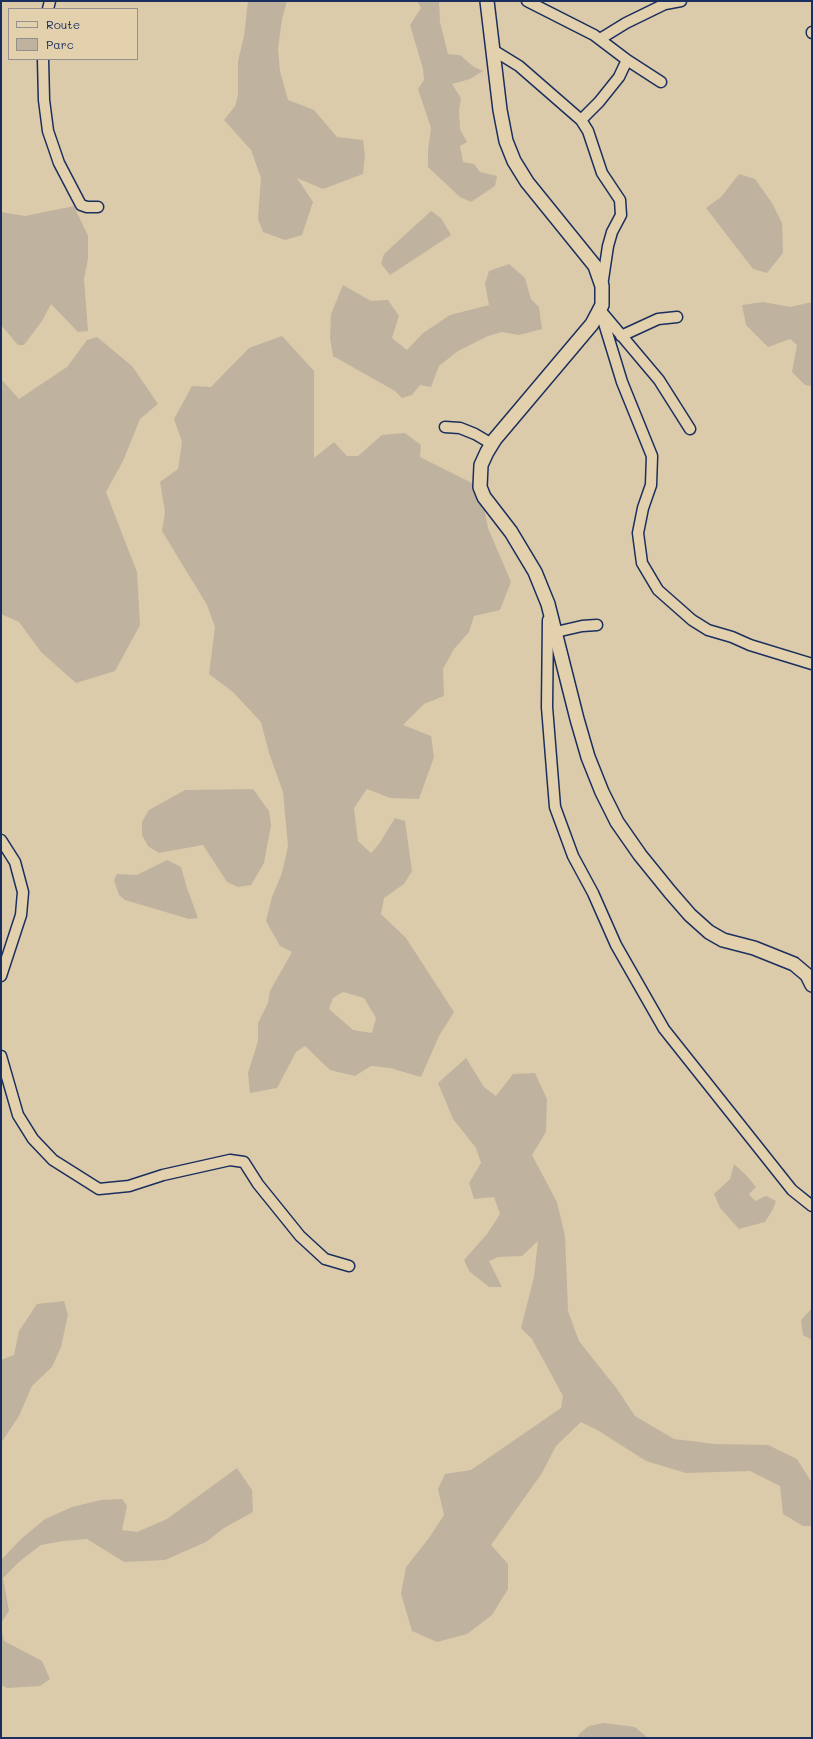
<!DOCTYPE html>
<html>
<head>
<meta charset="utf-8">
<style>
  body { margin:0 }
  #map { position:relative; width:813px; height:1739px; overflow:hidden; background:#dbcbab; font-family:Mali,sans-serif }
  canvas { display:block }
  .frame { position:absolute; inset:0; border:2px solid #1b2f5e; pointer-events:none }
  .legend { position:absolute; left:8px; top:8px; width:130px; height:52px; box-sizing:border-box; background:#e3d1ae; border:1px solid #93908e; margin:0; padding:5px 7px; list-style:none; font-size:12px; color:#1b2f5e }
  .legend li { display:flex; align-items:center; gap:8px; height:20px }
  .legend b { width:20px; border:1px solid #93908e }
</style>
</head>
<body>
<div id="map">
<canvas width="813" height="1739"></canvas>
<div class="frame"></div>
<ul class="legend">
<li><b style="height:5px;background:#e3d1ae"></b>Route</li>
<li><b style="height:11px;background:#bfb39f"></b>Parc</li>
</ul>
</div>
<script>
const ctx = document.querySelector('canvas').getContext('2d');
ctx.lineJoin = 'round';
function paint(path, color) { ctx.fillStyle = color; ctx.fill(path, 'evenodd'); }
const shape = rows => new Path2D(rows.map(r => 'M' + r).join(''));
function strokePath(path, color, width, dash) { ctx.strokeStyle = color; ctx.lineWidth = width; ctx.lineCap = dash ? 'butt' : 'round'; ctx.setLineDash(dash || []); ctx.stroke(path); }
paint(shape([
  [248,1,287,1,282,19,278,49,280,71,288,100,314,110,337,137,363,140,365,155,363,174,323,189,297,178,313,202,302,235,285,240,263,232,258,219,261,178,251,150,224,120,235,106,238,95,238,61,244,36],
  [417,1,439,1,440,22,448,54,460,55,474,67,483,71,470,79,452,84,461,98,459,110,460,129,467,142,460,146,463,162,474,164,480,172,497,176,495,186,471,202,460,197,428,167,428,150,431,128,418,89,424,80,423,69,410,25,421,8],
  [739,174,755,179,772,203,782,223,783,253,767,273,753,269,706,208,721,197],
  [74,206,88,236,88,259,84,279,88,331,78,332,51,304,42,321,24,345,18,345,1,325,1,212,25,216],
  [431,211,441,218,451,235,390,275,381,264,384,254],
  [509,264,525,278,531,299,539,307,542,329,519,335,502,332,488,336,458,351,439,366,431,387,420,385,412,395,402,398,395,391,333,356,330,338,331,314,343,285,371,301,388,300,399,316,392,338,407,350,423,333,450,315,489,305,485,284,489,271],
  [763,302,790,307,812,302,812,386,805,385,792,372,797,345,790,339,768,347,746,325,742,305],
  [282,336,314,371,314,458,334,442,347,456,358,456,382,435,405,433,421,445,420,457,480,487,488,528,511,582,500,610,474,616,469,632,454,649,443,669,444,696,424,704,403,725,431,736,434,757,419,799,390,798,367,789,354,808,358,841,371,853,379,844,395,818,405,821,412,871,404,884,384,898,381,914,406,938,454,1012,439,1036,421,1077,390,1068,371,1066,355,1076,330,1070,305,1046,296,1052,277,1088,250,1093,248,1073,258,1041,258,1023,268,1003,270,991,292,952,280,946,266,921,272,897,282,873,288,846,283,792,269,753,261,722,233,692,209,674,215,627,207,605,162,531,165,512,160,482,178,469,182,442,174,419,192,386,211,387,249,348],
  [343,992,364,998,376,1018,372,1033,353,1030,329,1009,333,998],
  [97,337,132,366,158,404,140,419,123,461,106,492,137,572,140,625,115,671,76,683,41,652,19,622,1,614,1,379,19,399,67,367,87,340],
  [253,789,269,811,271,825,264,863,251,885,238,887,227,882,203,845,159,853,148,846,142,835,142,822,149,810,185,790],
  [167,860,181,867,187,888,198,918,189,919,125,900,119,895,114,880,117,874,137,875],
  [466,1058,484,1087,496,1096,513,1074,535,1073,547,1099,546,1132,532,1155,557,1202,565,1236,568,1311,579,1341,617,1389,635,1416,674,1439,715,1444,768,1445,797,1459,812,1483,812,1526,803,1526,783,1514,780,1486,750,1471,686,1473,646,1461,599,1431,581,1422,556,1446,542,1473,491,1545,508,1564,508,1589,492,1615,467,1634,437,1642,412,1631,401,1594,406,1567,429,1538,444,1515,438,1489,445,1474,471,1470,561,1408,563,1396,532,1339,521,1328,534,1277,538,1241,522,1256,498,1257,489,1261,502,1287,489,1287,469,1271,464,1260,487,1234,500,1214,494,1197,474,1199,469,1183,481,1163,476,1148,453,1119,438,1083],
  [734,1164,747,1176,756,1187,749,1194,755,1201,766,1196,776,1201,773,1209,765,1222,739,1229,720,1208,714,1194,730,1179],
  [64,1301,68,1315,61,1347,52,1367,32,1386,19,1416,1,1443,1,1360,14,1355,19,1331,37,1304],
  [812,1308,812,1340,803,1335,801,1320],
  [237,1468,252,1490,253,1512,224,1528,206,1542,165,1560,124,1562,87,1539,63,1541,41,1545,20,1561,3,1578,9,1611,1,1623,1,1560,20,1540,45,1519,72,1507,101,1500,122,1499,127,1506,122,1530,137,1532,167,1519],
  [1,1628,4,1641,42,1661,50,1679,40,1686,7,1688,1,1685],
  [604,1723,635,1727,648,1738,577,1738,580,1733,589,1726]
]), '#bfb39f');
const minor = shape([
  [527,1,594,35,627,60,661,82],
  [48,9,50,1],
  [812,33,812,32],
  [600,39,626,23,665,4,681,1],
  [493,50,519,66,581,120,588,131,602,173,620,200,621,215,612,232,608,246,602,286],
  [43,59,44,100,48,131,59,163,81,205,87,207,98,207],
  [581,120,599,102,619,77,627,60],
  [621,336,658,319,677,317],
  [445,427,460,428,475,434,492,444],
  [690,429,659,380,600,310,622,382,652,456,651,485,643,508,638,533,642,563,658,590,692,620,708,630,732,637,750,645,812,664],
  [548,620,547,707,555,807,573,856,593,893,616,945,664,1029,792,1190,812,1206],
  [556,632,582,626,597,625],
  [1,840,15,862,23,892,21,915,1,976],
  [1,1056,18,1115,33,1139,53,1160,99,1189,129,1186,163,1175,230,1160,244,1162,258,1184,300,1236,325,1259,349,1266]
]);
const major = shape([
  [487,1,500,110,506,141,514,161,527,182,595,266,602,286,602,305,592,324,495,439,487,452,481,465,480,487,484,497,511,532,535,572,548,604,577,719,588,757,602,792,617,822,640,855,670,892,690,915,709,932,723,940,754,948,794,964,807,975,812,985]
]);
strokePath(minor, '#1b2f5e', 13);
strokePath(major, '#1b2f5e', 16);
strokePath(minor, '#e3d1ae', 10);
strokePath(major, '#e3d1ae', 13);
</script>
</body>
</html>
